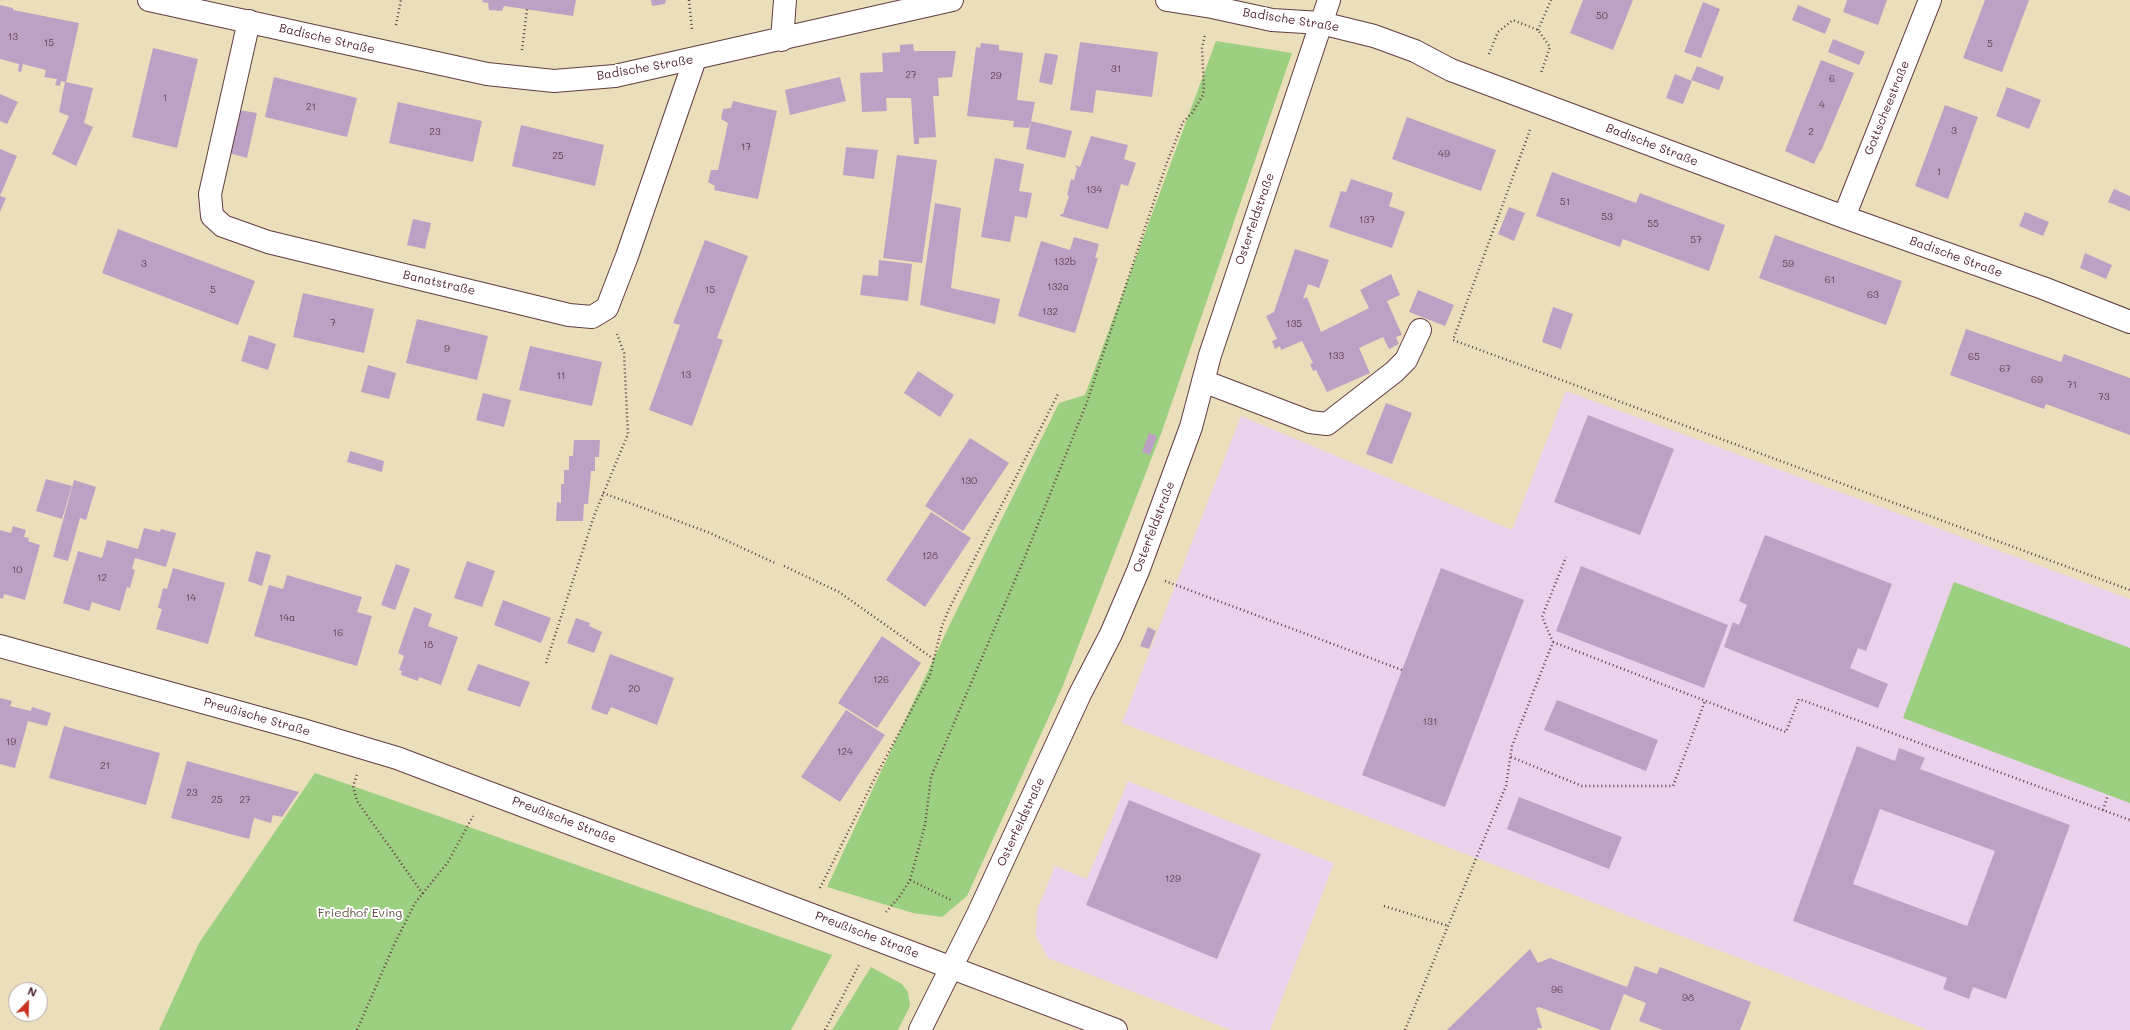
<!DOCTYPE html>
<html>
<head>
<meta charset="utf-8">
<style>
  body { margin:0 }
  #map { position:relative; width:2130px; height:1030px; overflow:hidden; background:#ebdfbb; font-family:Mali,sans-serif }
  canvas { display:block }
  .north { position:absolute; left:8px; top:982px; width:40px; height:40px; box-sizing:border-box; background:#fff; border:1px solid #b7a5aa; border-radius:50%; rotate:23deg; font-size:11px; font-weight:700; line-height:16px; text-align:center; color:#4a1f2b }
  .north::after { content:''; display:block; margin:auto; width:14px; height:18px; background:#c8321e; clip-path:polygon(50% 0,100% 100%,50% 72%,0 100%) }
</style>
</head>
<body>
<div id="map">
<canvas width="2130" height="1030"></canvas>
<div class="north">N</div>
</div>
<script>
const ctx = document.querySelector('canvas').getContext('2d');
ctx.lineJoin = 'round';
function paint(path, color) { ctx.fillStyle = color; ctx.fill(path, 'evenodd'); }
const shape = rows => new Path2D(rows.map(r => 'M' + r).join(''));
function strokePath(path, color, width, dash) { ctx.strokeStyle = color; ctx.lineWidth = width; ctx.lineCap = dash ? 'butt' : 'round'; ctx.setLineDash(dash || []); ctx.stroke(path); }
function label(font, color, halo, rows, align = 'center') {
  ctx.font = font + ' Mali,sans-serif'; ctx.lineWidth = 4; ctx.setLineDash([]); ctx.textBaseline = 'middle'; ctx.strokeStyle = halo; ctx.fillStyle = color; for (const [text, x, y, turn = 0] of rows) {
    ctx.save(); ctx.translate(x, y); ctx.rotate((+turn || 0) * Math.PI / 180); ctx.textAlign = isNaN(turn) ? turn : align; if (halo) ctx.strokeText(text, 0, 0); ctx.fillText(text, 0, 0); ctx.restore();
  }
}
paint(shape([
  [1566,391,2130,599,2130,1030,1928,1030,1122,723,1241,416,1512,530],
  [1128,781,1334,863,1270,1030,1231,1030,1048,958,1036,936,1037,910,1055,866,1087,879]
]), '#ead1ec');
paint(shape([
  [1216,41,1292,53,1161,434,1062,688,967,896,942,917,913,913,827,887,950,624,1059,403,1085,395],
  [1954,582,2130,648,2130,803,1903,718],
  [315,773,353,786,832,955,791,1030,159,1030,199,943],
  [871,967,902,984,908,992,910,1006,898,1030,832,1030]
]), '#9ccf7f');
paint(shape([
  [483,0,576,0,573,16,504,6,502,11,489,10,488,3,482,2],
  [651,0,666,0,665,4,652,6],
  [1583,0,1633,0,1613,50,1570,33],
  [1847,0,1887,0,1878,25,1843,12],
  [1985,0,2029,0,2002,72,1963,58],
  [1703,2,1720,9,1701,58,1684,52],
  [0,5,13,8,13,10,79,23,66,82,93,88,84,123,93,127,76,166,52,154,69,116,59,112,65,82,61,81,60,86,55,85,57,79,44,77,46,70,23,64,21,72,18,71,19,64,0,59],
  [1798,5,1831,19,1825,34,1792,20],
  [1833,39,1865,52,1859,65,1828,52],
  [1080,42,1158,52,1152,97,1096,90,1093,113,1070,110],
  [981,43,999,45,999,50,1023,53,1017,100,1035,102,1031,121,1072,131,1065,158,1026,149,1031,122,1029,128,1013,127,1014,121,967,116,976,47,980,48],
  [913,44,914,51,956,51,952,77,938,78,939,96,933,96,936,137,919,138,919,144,914,144,911,98,886,98,887,111,862,112,860,73,883,72,882,53,900,52,900,45],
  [153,48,198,59,177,148,132,137],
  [1045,53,1058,55,1052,85,1039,82],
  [1821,60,1854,73,1821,151,1820,151,1814,164,1785,151],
  [1697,66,1724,77,1719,90,1691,80],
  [1675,74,1692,81,1683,104,1666,98],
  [274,77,357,98,347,137,265,117],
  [840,77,846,101,790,115,785,90],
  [2007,87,2041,100,2029,129,1996,116],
  [0,94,18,102,7,124,0,121],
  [733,101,777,111,758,199,714,190,715,186,708,182,711,170,718,170,728,123,721,119,723,109,731,108],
  [398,102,482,121,473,162,389,143],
  [1945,105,1978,117,1948,199,1915,186],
  [239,110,257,113,247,158,229,153],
  [1407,117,1496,150,1481,191,1392,159],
  [521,125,604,145,595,186,512,166],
  [1091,136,1128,145,1124,159,1136,163,1128,186,1121,184,1108,229,1060,216,1061,214,1063,214,1069,196,1067,195,1071,179,1074,180,1077,168,1075,165,1080,167],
  [846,147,878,150,874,179,843,175],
  [0,149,17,156,0,196],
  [897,155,937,160,922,263,883,258],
  [995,158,1024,164,1019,191,1032,193,1027,218,1015,216,1010,242,981,237],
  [1552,172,1636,203,1640,193,1725,225,1709,271,1623,239,1620,247,1536,216],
  [1351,179,1393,193,1389,206,1405,212,1392,248,1329,227,1341,191,1346,192],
  [2114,189,2130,196,2130,211,2108,202],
  [0,196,6,198,0,212],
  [935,203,961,208,951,288,1000,299,995,324,920,305],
  [1509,207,1525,213,1514,241,1498,234],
  [2025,212,2049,222,2043,236,2019,226],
  [413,219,431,223,425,249,407,245],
  [118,229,255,281,238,325,102,273],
  [1775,235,1902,281,1886,325,1759,278],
  [1074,237,1099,244,1095,258,1098,258,1075,333,1018,316,1041,241,1070,250],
  [705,240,748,256,717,338,723,340,692,426,649,410,680,325,673,323],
  [1295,249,1329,260,1319,288,1308,284,1303,299,1307,297,1321,332,1369,308,1360,290,1391,274,1400,295,1387,301,1402,335,1396,337,1399,344,1389,349,1383,337,1359,348,1370,373,1327,392,1316,370,1313,371,1310,364,1313,363,1302,341,1281,350,1280,346,1275,349,1272,341,1277,339,1266,316,1274,312],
  [2085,253,2112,265,2106,279,2080,268],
  [879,260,912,264,908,301,860,295,863,275,878,276],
  [1418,290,1454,305,1445,326,1409,312],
  [303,293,374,309,364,353,293,337],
  [1553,307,1573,314,1561,349,1542,342],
  [417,319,488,336,477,380,406,363],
  [1966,329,2061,362,2064,354,2130,378,2130,435,2046,404,2044,409,1950,375],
  [249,335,276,344,268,370,241,361],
  [530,346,602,362,592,406,519,390],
  [368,365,396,373,389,399,361,392],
  [918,371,954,395,940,417,904,393],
  [483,393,511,400,504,427,476,420],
  [1386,403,1412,413,1392,464,1366,454],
  [1588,415,1674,449,1640,535,1554,502],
  [1149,433,1157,436,1150,455,1142,452],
  [970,438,1009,463,963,531,925,506],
  [574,440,600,440,599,457,595,457,595,471,591,471,588,504,584,504,583,521,556,521,557,502,561,503,561,484,564,484,564,470,569,470,569,456,573,456],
  [350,451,384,461,382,472,347,462],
  [46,479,72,486,62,519,36,511],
  [74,480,96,487,86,520,80,518,68,561,53,557],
  [931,512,971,538,925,607,886,580],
  [13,526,26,530,24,537,29,538,28,541,40,545,25,600,4,594,3,599,0,598,0,530,11,533],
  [144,528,160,532,161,529,176,533,166,567,135,558,132,569,135,570,130,588,127,587,120,611,92,602,89,611,63,603,78,551,102,558,107,540,138,549],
  [1765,535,1892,584,1866,651,1858,648,1850,668,1888,684,1878,708,1724,647,1733,622,1739,625,1747,605,1739,601],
  [256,551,271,555,262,586,248,581],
  [467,561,495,571,482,607,454,598],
  [396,564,410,569,395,610,381,605],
  [1581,566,1728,625,1704,688,1556,631],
  [173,568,225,583,208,644,156,629,162,609,158,608,163,588,167,589],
  [1441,568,1524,600,1445,807,1362,775],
  [287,575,362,597,357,612,372,616,357,666,254,636,269,585,283,589],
  [503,600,551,618,541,643,494,625],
  [414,607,432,614,428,626,458,637,441,685,419,677,418,681,401,675,402,671,399,670,404,656,398,653],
  [576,618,590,623,589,626,602,632,594,653,567,643],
  [1148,627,1156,631,1149,649,1140,646],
  [882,636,921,663,877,728,838,703],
  [610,654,674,678,657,725,611,707,607,715,591,709],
  [478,664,530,682,520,707,467,690],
  [0,698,12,701,10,706,31,711,32,707,51,713,47,726,28,721,15,768,0,764],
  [1557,700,1658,740,1646,771,1544,730],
  [846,710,885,735,840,802,801,777],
  [64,726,160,753,146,805,49,778],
  [1857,746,1895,761,1899,748,1925,758,1920,769,2070,825,2006,999,1973,987,1969,999,1943,989,1947,978,1793,921],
  [1880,809,1995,851,1967,926,1853,884],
  [187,761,212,768,299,792,282,817,273,815,271,823,254,818,249,839,171,818],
  [1519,797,1622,837,1609,869,1507,829],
  [1129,800,1261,854,1217,959,1086,905],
  [1530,949,1538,963,1550,958,1627,987,1635,966,1657,974,1660,967,1751,1002,1740,1030,1663,1030,1639,1021,1646,1003,1624,994,1610,1030,1601,1030,1539,1007,1536,1008,1542,1028,1537,1028,1538,1030,1447,1030]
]), '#bca1c5');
const minor = shape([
  [149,0,487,74,554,81,615,76,952,0],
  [1167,0,1212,7,1272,20,1321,23,1374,36,1415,51,1451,70,1844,217,2043,288,2130,322],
  [249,21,210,194,212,216,223,226,268,242,569,315,592,317,607,308,627,256,695,59],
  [782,40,785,0],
  [1844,217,1930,0],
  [1203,381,1310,422,1327,424,1394,372,1406,360,1420,330],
  [0,646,303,730,397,758,1116,1030],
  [920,1030,978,914,1080,694,1111,634,1138,571,1191,427,1210,355,1329,0]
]);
strokePath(minor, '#623c41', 24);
strokePath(shape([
  [689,0,692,30],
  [396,25,401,0],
  [1538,30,1551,0],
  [522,50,527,9],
  [1489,54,1498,32,1513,20,1538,30,1550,47,1541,73],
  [1530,130,1453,340,2130,590],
  [603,493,710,533,777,564],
  [784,566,839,592,935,660],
  [1165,581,1402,670],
  [1553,642,1786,732,1799,699,2130,820],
  [546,663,594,516,628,434,624,353,617,334],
  [1511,757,1582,786,1673,786,1705,701],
  [357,775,353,786,357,801,423,894],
  [2103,810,2108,795],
  [910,880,953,901],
  [820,888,876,776,930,675,942,626,949,609,1058,394],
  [1384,906,1449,926],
  [886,912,900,896,910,880,925,825,931,777,1024,559,1087,402,1166,165,1183,122,1192,113,1203,95,1204,87,1202,48,1205,35],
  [357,1030,394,945,415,903,448,862,473,816],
  [825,1030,860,963],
  [1405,1030,1506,786,1512,746,1553,642,1542,617,1566,557]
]), '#623c41', 2.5, [1, 3]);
strokePath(minor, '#fff', 22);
label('10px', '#664052', null, [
  ["50",1602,16],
  ["13",13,37],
  ["15",49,43],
  ["5",1990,44],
  ["31",1116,69],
  ["27",911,75],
  ["29",996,76],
  ["6",1832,79],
  ["1",165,98],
  ["4",1822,105],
  ["21",311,107],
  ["3",1954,131],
  ["23",435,132],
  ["2",1811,132],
  ["17",746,147],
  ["49",1444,154],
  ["25",558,156],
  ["1",1939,172],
  ["134",1094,190],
  ["51",1565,202],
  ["53",1607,217],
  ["137",1367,220],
  ["55",1653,224],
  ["57",1696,240],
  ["132b",1065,262],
  ["3",144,264],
  ["59",1788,264],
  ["61",1830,280],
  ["132a",1058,287],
  ["5",213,290],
  ["15",710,290],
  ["63",1873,295],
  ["132",1050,312],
  ["7",333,323],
  ["135",1294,324],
  ["9",447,349],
  ["133",1336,356],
  ["65",1974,357],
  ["67",2005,369],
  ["13",686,375],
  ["11",561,376],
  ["69",2037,380],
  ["71",2072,385],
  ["73",2104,397],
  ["130",969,481],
  ["128",930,556],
  ["10",17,570],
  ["12",102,578],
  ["14",191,598],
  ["14a",287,618],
  ["16",338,633],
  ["18",428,645],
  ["126",881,680],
  ["20",634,689],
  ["131",1430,722],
  ["19",11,742],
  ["124",845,752],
  ["21",105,766],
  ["23",192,793],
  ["25",217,800],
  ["27",245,800],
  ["129",1173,879],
  ["96",1557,990],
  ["98",1688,998]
]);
label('12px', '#4a1f2b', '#fff', [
  ["Badische Straße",1291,20,9],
  ["Badische Straße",327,39,13],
  ["Badische Straße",645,68,-10],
  ["Gottscheestraße",1887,108,-68],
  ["Badische Straße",1652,145,21],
  ["Osterfeldstraße",1255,219,-71],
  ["Badische Straße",1956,257,20],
  ["Banatstraße",439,283,13],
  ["Osterfeldstraße",1154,527,-69],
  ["Preußische Straße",257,717,16],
  ["Preußische Straße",564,820,21],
  ["Osterfeldstraße",1021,822,-65],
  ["Preußische Straße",867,935,21]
]);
label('12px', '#635444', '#fff', [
  ["Friedhof Eving",360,913]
]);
</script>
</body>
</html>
